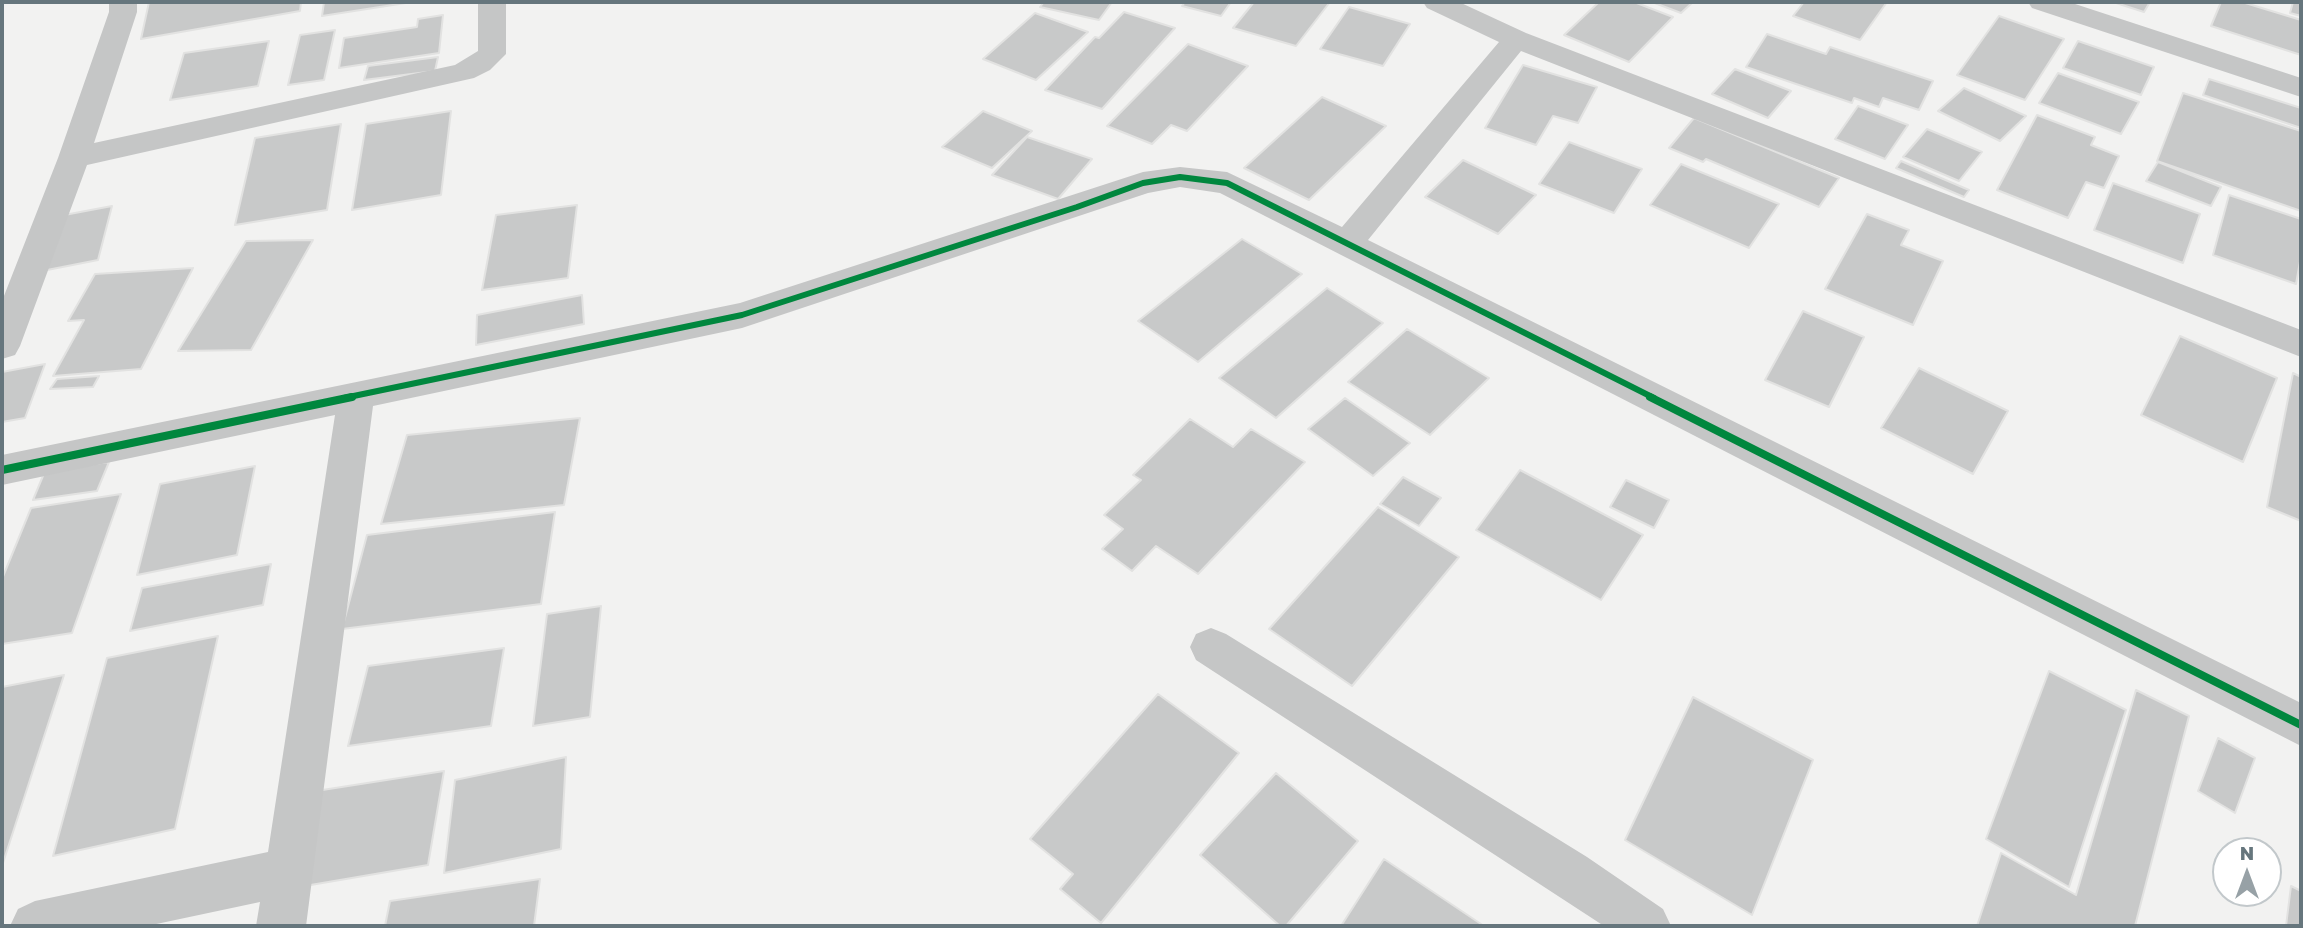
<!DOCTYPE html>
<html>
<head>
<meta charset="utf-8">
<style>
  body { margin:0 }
  #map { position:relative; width:2303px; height:928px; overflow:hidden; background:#f2f2f1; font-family:"Golos Text",sans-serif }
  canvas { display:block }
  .frame { position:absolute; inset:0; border:4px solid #66767d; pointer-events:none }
  .north { position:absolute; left:2212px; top:837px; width:70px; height:70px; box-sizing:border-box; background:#fff; border:2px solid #c2c8cb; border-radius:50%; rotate:0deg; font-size:19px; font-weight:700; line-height:28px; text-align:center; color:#66767d }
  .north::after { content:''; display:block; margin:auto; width:24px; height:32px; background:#97a1a6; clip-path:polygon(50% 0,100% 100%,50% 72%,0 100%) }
</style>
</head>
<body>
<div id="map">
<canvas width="2303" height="928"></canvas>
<div class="frame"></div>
<div class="north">N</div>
</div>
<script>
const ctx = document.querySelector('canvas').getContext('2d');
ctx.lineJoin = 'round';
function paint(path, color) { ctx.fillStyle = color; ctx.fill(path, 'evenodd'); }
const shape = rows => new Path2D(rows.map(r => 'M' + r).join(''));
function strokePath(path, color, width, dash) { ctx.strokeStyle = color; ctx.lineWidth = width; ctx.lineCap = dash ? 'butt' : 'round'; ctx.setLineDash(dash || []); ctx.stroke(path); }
const building = shape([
  [149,2,301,2,300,11,141,39,149,2],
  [324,2,412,2,322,16,324,2],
  [1044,2,1112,2,1099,20,1040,7,1044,2],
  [1185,2,1231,2,1221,16,1182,6,1185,2],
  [1254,2,1330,2,1296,46,1233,28,1254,2],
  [1599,2,1634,2,1673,17,1629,62,1564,35,1599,2],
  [1652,2,1693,2,1681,13,1652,2],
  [1804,2,1887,2,1860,40,1793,16,1804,2],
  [2113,2,2150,2,2144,12,2113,2],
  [2221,2,2242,2,2301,20,2301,55,2211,26,2221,2],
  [2293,2,2301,2,2301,16,2290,13,2293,2],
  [1349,7,1410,24,1383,66,1320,49,1349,7],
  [1124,12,1175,28,1102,109,1045,90,1095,37,1099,38,1124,12],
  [1035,13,1088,32,1036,80,983,59,1035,13],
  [443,15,439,53,339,68,344,38,417,27,418,19,443,15],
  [1999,16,2064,39,2025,100,1957,75,1999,16],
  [335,30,324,80,288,85,300,35,335,30],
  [1767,34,1826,54,1830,47,1933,81,1919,110,1883,98,1879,107,1854,98,1852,103,1746,67,1767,34],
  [269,41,258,86,170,100,184,53,269,41],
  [2078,41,2154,67,2141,95,2063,68,2078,41],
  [1188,44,1248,66,1187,131,1171,125,1152,144,1107,126,1188,44],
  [438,57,435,71,364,80,368,66,438,57],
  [1523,65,1597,87,1578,123,1553,116,1536,145,1485,128,1523,65],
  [1735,69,1791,91,1768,118,1712,94,1735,69],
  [2058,73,2139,102,2121,134,2039,103,2058,73],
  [2209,79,2301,108,2301,128,2203,95,2209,79],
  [1964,88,2026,116,2000,141,1938,111,1964,88],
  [2183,93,2301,131,2301,211,2157,161,2183,93],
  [1322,97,1386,126,1309,200,1244,168,1322,97],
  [1858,106,1908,125,1885,159,1835,139,1858,106],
  [451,111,441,195,352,210,366,124,451,111],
  [983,111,1032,131,992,168,942,147,983,111],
  [2037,115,2095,137,2091,145,2119,156,2104,188,2086,182,2068,218,1997,190,2037,115],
  [1694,118,1839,178,1819,207,1706,159,1703,162,1669,148,1694,118],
  [341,124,327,210,235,225,255,138,341,124],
  [1927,129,1982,152,1959,181,1903,157,1927,129],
  [1027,137,1092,159,1058,199,992,175,1027,137],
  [1569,142,1642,169,1614,213,1539,184,1569,142],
  [1463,160,1536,195,1498,234,1425,197,1463,160],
  [1901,161,1969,190,1964,197,1896,168,1901,161],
  [2158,162,2221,187,2211,206,2146,181,2158,162],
  [1681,164,1779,204,1749,248,1650,205,1681,164],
  [2113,183,2200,214,2183,263,2094,230,2113,183],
  [2229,195,2301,219,2301,256,2296,284,2213,255,2229,195],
  [577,205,568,278,482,290,496,215,577,205],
  [112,206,98,260,42,271,59,216,112,206],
  [1867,214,1909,230,1901,245,1943,261,1913,325,1825,289,1867,214],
  [1242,239,1302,274,1198,362,1138,321,1242,239],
  [313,240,251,350,178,351,246,241,313,240],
  [193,268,141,369,53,376,84,320,68,321,95,274,193,268],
  [1327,288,1383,323,1276,418,1219,378,1327,288],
  [582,295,584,324,476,345,477,315,582,295],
  [1803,311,1864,337,1829,407,1765,380,1803,311],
  [1407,329,1489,378,1430,435,1348,382,1407,329],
  [2180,336,2277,378,2243,462,2141,415,2180,336],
  [45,364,25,418,2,422,2,372,45,364],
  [1919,368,2008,411,1973,474,1881,428,1919,368],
  [2293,373,2301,377,2301,521,2267,507,2293,373],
  [99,376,93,387,50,389,57,379,99,376],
  [1345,398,1410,443,1373,476,1308,429,1345,398],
  [580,418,564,505,381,524,407,435,580,418],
  [1190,419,1233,447,1251,429,1305,462,1198,574,1156,546,1132,571,1102,549,1123,529,1104,515,1141,480,1133,475,1190,419],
  [109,462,97,491,33,500,45,471,109,462],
  [255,466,237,555,137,575,160,484,255,466],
  [1520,470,1643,535,1601,600,1476,530,1520,470],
  [1403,477,1441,498,1419,526,1380,504,1403,477],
  [1626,480,1669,500,1654,528,1610,507,1626,480],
  [121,494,72,633,2,644,2,579,31,508,121,494],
  [1378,507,1459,557,1352,686,1269,629,1378,507],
  [555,512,541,604,342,629,367,535,555,512],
  [271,564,263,605,130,631,142,588,271,564],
  [601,606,590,717,533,726,547,614,601,606],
  [218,636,175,829,53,856,107,658,218,636],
  [504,648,491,726,348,746,368,666,504,648],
  [2049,671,2126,710,2069,887,1986,839,2049,671],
  [64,675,2,866,2,687,64,675],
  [2136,690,2189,716,2135,926,1977,926,2001,853,2076,895,2136,690],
  [1158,694,1239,753,1101,923,1060,889,1073,874,1030,839,1158,694],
  [1693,697,1813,760,1752,915,1625,840,1693,697],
  [2218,738,2255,758,2235,813,2198,791,2218,738],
  [566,757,561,849,444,873,455,780,566,757],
  [444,771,428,865,293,888,316,791,444,771],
  [1276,773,1358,841,1286,926,1280,926,1200,855,1276,773],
  [1384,859,1484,926,1341,926,1384,859],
  [540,879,534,926,385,926,390,901,540,879],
  [2291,886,2301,891,2301,926,2286,926,2291,886]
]);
paint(building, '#c8c9c9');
strokePath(building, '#e2e2e1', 2);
paint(shape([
  [109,2,137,2,137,12,94,143,455,65,478,51,478,2,506,2,506,54,490,70,474,78,87,165,20,346,15,355,2,359,2,301,58,158,109,12,109,2],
  [1423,2,1459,2,1526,33,2301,330,2301,357,1521,51,1368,240,2301,703,2301,746,1220,193,1180,187,1148,193,742,328,373,406,306,926,256,926,260,902,147,926,10,926,18,909,35,901,268,852,335,415,2,485,2,455,740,303,1143,172,1180,167,1227,172,1342,227,1499,42,1427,8,1423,2],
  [2028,2,2069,2,2301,78,2301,97,2032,8,2028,2],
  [1211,628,1226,634,1587,857,1663,909,1671,926,1604,926,1196,660,1190,647,1196,634,1211,628]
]), '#c5c6c6');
strokePath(shape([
  [344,398,742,315,1077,207,1143,183,1180,177,1227,183,1654,398]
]), '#00873e', 6);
strokePath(shape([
  [1650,397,2301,725],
  [2,470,352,397]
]), '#00873e', 8);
</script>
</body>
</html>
